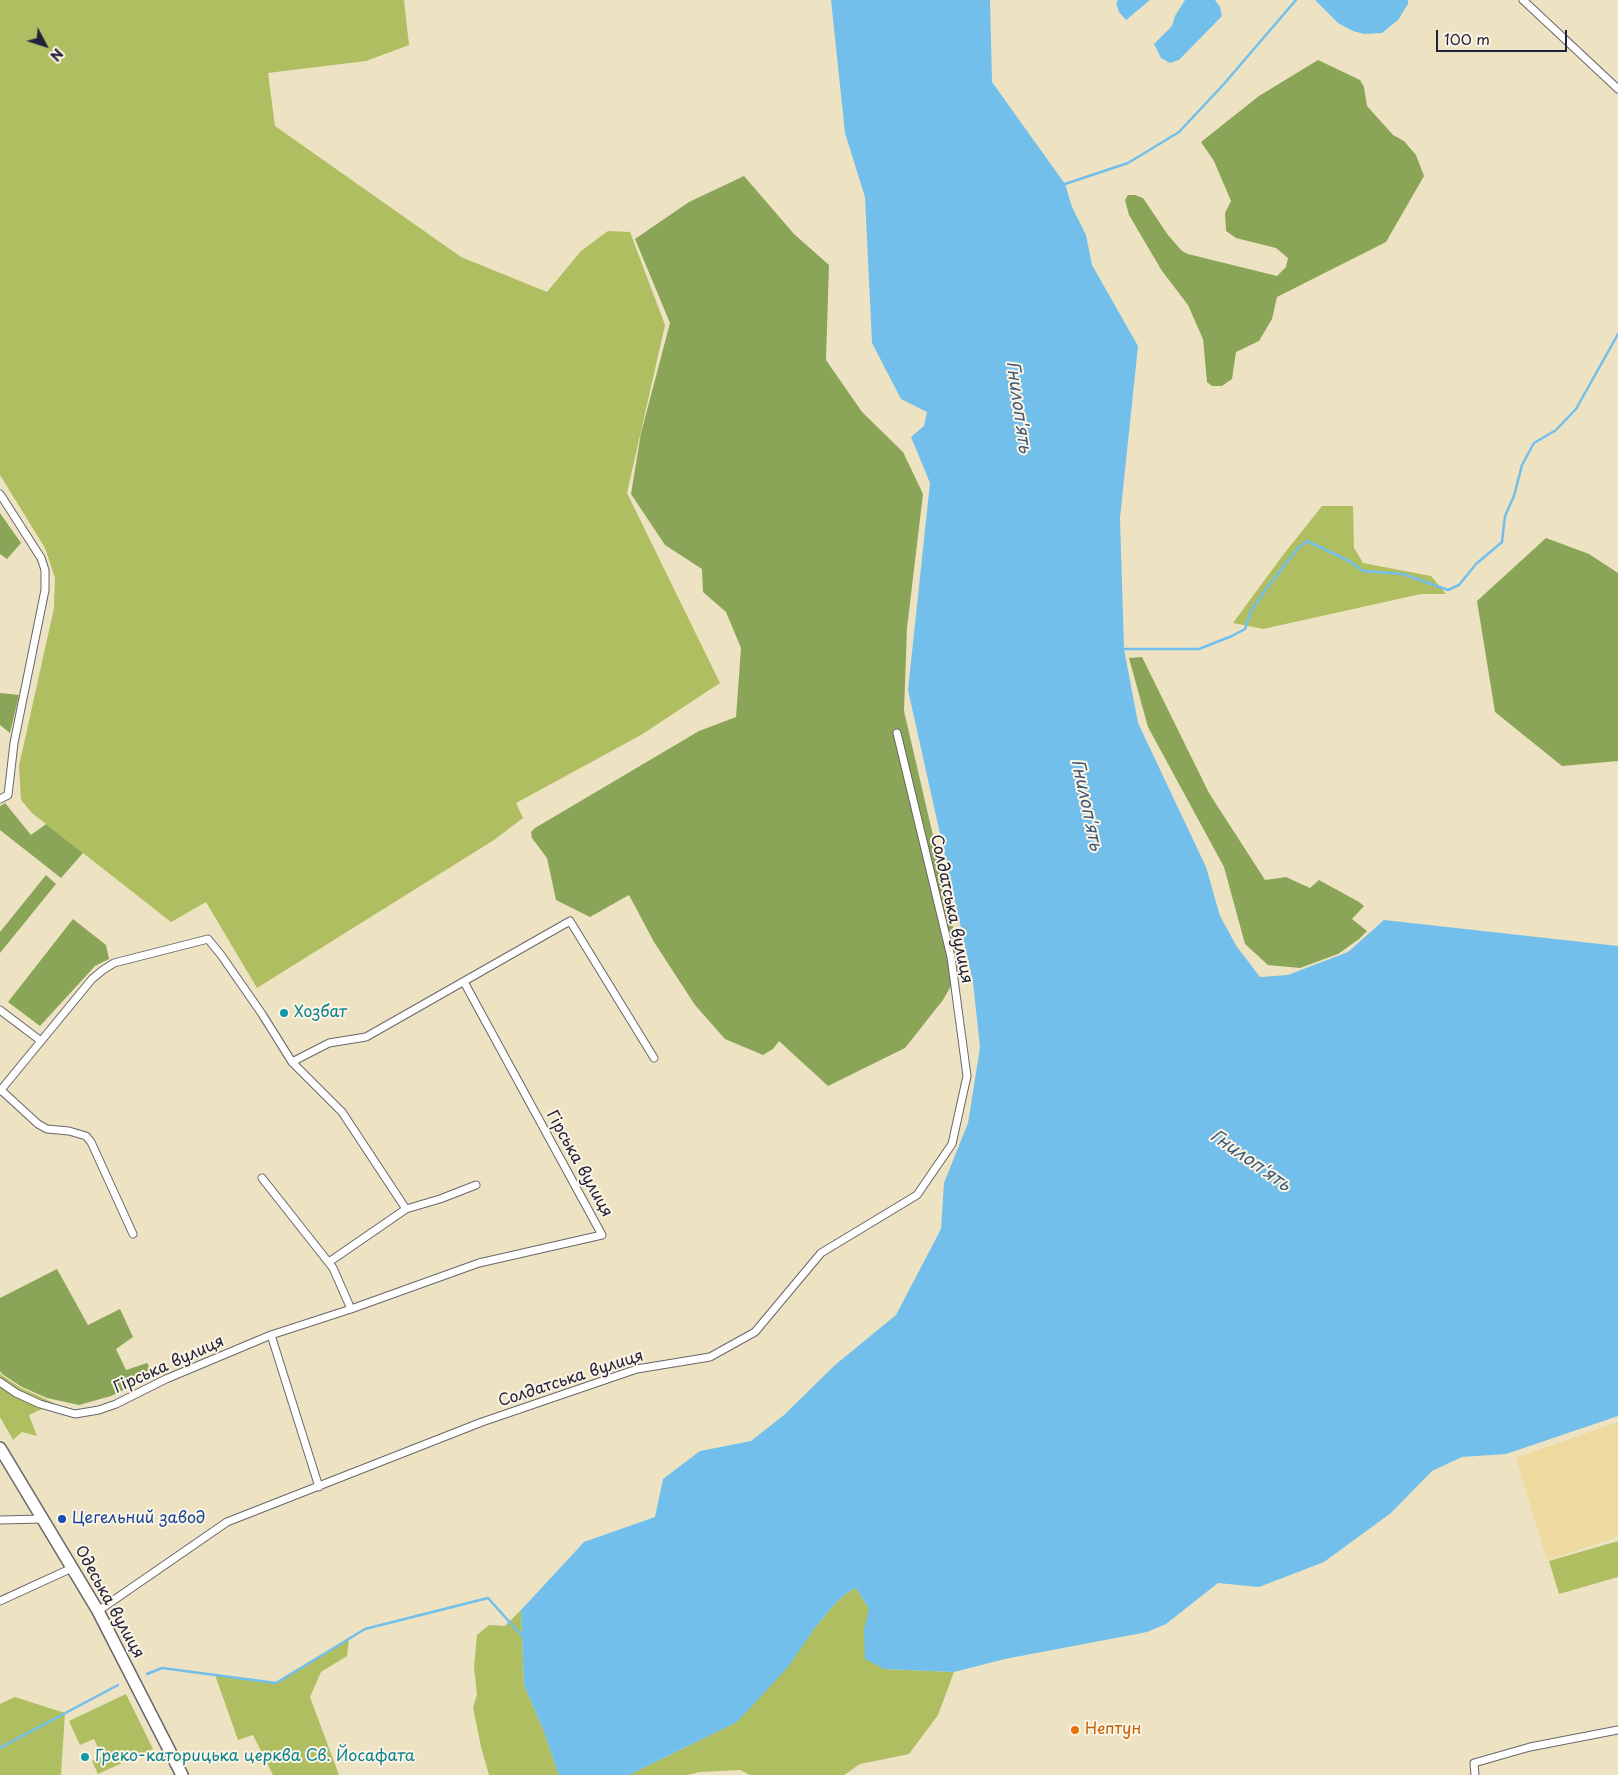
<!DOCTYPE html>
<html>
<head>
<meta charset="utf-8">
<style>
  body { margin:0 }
  #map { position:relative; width:1618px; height:1775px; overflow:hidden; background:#ede3c2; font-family:"Playpen Sans",sans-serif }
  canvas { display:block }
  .north { position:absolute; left:20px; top:20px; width:50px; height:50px; -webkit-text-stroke:4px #fcf5e5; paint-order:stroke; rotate:130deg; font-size:14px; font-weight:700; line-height:20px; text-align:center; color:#22223b }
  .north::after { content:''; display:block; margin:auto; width:18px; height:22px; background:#22223b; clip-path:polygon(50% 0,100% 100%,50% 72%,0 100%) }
  .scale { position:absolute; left:1436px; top:30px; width:131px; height:22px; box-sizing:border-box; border:2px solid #22223b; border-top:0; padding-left:6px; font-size:15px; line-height:18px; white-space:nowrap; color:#22223b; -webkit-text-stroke:4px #fcf5e5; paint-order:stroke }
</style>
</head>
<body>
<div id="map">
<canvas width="1618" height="1775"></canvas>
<div class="north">N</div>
<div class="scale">100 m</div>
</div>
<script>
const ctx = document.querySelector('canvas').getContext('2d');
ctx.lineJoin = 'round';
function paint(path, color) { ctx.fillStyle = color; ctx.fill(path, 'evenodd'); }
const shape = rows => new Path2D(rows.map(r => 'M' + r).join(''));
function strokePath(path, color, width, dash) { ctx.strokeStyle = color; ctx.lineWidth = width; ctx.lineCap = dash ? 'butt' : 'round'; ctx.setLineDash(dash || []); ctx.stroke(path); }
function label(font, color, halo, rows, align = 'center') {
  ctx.font = font + ' "Playpen Sans",sans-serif'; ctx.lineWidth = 4; ctx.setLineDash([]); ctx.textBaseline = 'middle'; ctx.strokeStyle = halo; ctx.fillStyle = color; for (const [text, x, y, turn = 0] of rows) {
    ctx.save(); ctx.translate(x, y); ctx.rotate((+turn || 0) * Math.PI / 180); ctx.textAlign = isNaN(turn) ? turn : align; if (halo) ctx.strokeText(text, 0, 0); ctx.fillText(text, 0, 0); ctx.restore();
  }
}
paint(shape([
  [0,0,404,0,409,45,366,61,268,73,275,126,461,257,547,292,581,251,608,231,630,232,665,325,627,493,720,683,641,735,516,803,523,818,494,840,257,988,206,902,171,922,32,813,21,800,19,766,54,608,55,578,45,548,0,475],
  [1322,506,1353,506,1354,548,1363,563,1431,576,1446,594,1421,594,1263,629,1233,623,1283,555],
  [0,1374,21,1388,54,1403,29,1415,37,1436,22,1432,13,1440,0,1417],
  [1618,1541,1618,1577,1559,1594,1549,1561],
  [856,1588,869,1609,884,1669,954,1672,938,1715,909,1754,860,1764,844,1775,750,1775,740,1770,699,1772,688,1775,629,1775,737,1722,833,1606,845,1594],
  [521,1610,524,1685,543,1729,559,1775,489,1775,481,1747,473,1707,477,1695,474,1667,477,1635,489,1625,505,1626],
  [349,1639,347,1656,321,1672,310,1697,339,1775,273,1775,253,1735,238,1740,215,1675,276,1683],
  [126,1694,153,1749,98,1774,92,1761,102,1756,94,1739,80,1745,69,1721],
  [15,1697,65,1713,61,1775,0,1775,0,1704]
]), '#aebe61');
paint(shape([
  [1318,60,1360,80,1364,87,1367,106,1393,135,1404,141,1416,155,1424,176,1386,242,1277,297,1272,319,1259,341,1236,352,1232,379,1222,386,1212,386,1207,382,1203,339,1188,305,1162,271,1129,215,1125,200,1128,195,1135,195,1143,198,1168,235,1182,251,1188,254,1277,276,1286,267,1288,258,1276,248,1236,238,1226,231,1225,213,1231,201,1214,161,1201,142,1259,96],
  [744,176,794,234,829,265,826,360,862,412,903,452,923,494,907,628,904,711,945,887,961,968,943,1000,905,1048,828,1086,779,1041,773,1049,763,1055,725,1039,695,1005,654,942,629,895,590,917,556,900,547,858,532,838,531,832,535,828,699,731,736,717,741,648,726,612,703,592,702,569,665,545,631,494,641,433,670,323,635,239,689,202],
  [0,513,21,543,7,559,0,554],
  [1546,538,1589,554,1618,573,1618,761,1562,766,1495,712,1477,601],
  [1142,657,1209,793,1265,880,1286,877,1310,888,1319,880,1359,902,1364,906,1352,919,1367,931,1359,939,1338,954,1300,968,1268,965,1245,944,1224,867,1148,727,1129,658],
  [0,693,19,695,10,733,0,725],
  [5,803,31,835,46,824,83,853,61,878,0,830,0,806],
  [46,875,56,884,0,953,0,932],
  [73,919,106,945,109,959,95,966,40,1026,8,1002],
  [57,1269,88,1325,120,1309,133,1337,116,1349,126,1370,147,1363,154,1375,111,1396,79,1405,47,1398,22,1387,2,1374,0,1371,0,1298]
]), '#8aa557');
paint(shape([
  [1618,1422,1618,1537,1547,1560,1516,1458]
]), '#eeda9e');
paint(shape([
  [831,0,990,0,992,82,1065,184,1072,207,1086,235,1092,265,1138,346,1120,518,1124,649,1138,723,1206,867,1220,916,1237,947,1260,977,1288,975,1348,952,1384,920,1618,946,1618,1416,1506,1454,1462,1457,1432,1471,1391,1513,1324,1562,1259,1587,1218,1583,1166,1624,1147,1632,1005,1659,954,1672,884,1669,865,1659,864,1630,869,1609,856,1588,845,1594,833,1606,814,1629,788,1667,737,1722,629,1775,559,1775,543,1729,524,1685,521,1610,584,1542,655,1517,663,1479,700,1451,751,1441,784,1415,835,1365,896,1315,941,1229,944,1183,968,1123,980,1048,973,982,908,690,930,483,911,437,924,426,927,412,901,399,872,343,865,197,845,133],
  [1118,0,1150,0,1126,20,1119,12,1116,3],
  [1185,0,1215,0,1220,7,1222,16,1179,60,1170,63,1161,58,1154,44,1172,26,1175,16],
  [1315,0,1408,0,1408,4,1398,20,1382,33,1364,34,1353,31,1338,23]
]), '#72bfec');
strokePath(shape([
  [1065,184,1128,163,1179,132,1223,85,1296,0],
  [1124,649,1199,649,1232,636,1245,629,1251,611,1266,589,1298,548,1307,541,1349,561,1363,571,1403,574,1448,590,1459,585,1476,564,1502,542,1505,516,1514,496,1522,465,1534,443,1556,430,1576,409,1618,334],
  [147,1674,162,1668,276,1683,365,1629,488,1598,522,1636],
  [0,1748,118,1685]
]), '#72bfec', 2.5);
const street = shape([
  [1523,0,1618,89],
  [0,494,41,558,45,570,45,590,14,743,8,795,0,799],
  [0,1010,41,1041],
  [292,1062,329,1043,366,1037,570,921,654,1058],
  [1,1090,38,1124,47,1129,69,1131,86,1136,91,1142,133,1234],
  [0,1091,92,979,103,970,114,963,208,939,221,955,262,1014,292,1062,342,1112,406,1209],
  [262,1178,333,1268,351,1309],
  [329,1262,406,1209,440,1199,476,1185],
  [271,1335,319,1487],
  [0,1382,16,1393,40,1404,75,1414,99,1410,116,1404,166,1379,271,1335,351,1309,479,1263,602,1235,464,982],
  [0,1520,42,1519],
  [0,1601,72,1568],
  [98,1611,227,1522,482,1422,637,1369,710,1357,755,1332,821,1253,917,1195,952,1144,967,1076,951,957,897,733],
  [1475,1775,1474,1763,1530,1747,1618,1730]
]);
const primary = shape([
  [0,1448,98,1611,182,1775]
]);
strokePath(street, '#69666a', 9);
strokePath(primary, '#69666a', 14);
strokePath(street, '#fff', 7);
strokePath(primary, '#fff', 11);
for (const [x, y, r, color] of [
  [284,1013,5,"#0f9aa8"],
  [62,1519,5,"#1a4fb4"],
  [1075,1730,5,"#e8710a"],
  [85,1757,5,"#0f9aa8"]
]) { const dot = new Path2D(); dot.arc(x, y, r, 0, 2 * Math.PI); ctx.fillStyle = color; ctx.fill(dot); strokePath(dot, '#fcf5e5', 2); }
label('16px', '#22223b', '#fcf5e5', [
  ["Солдатська вулиця",951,909,78],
  ["Гірська вулиця",579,1164,61],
  ["Гірська вулиця",169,1365,-24],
  ["Солдатська вулиця",571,1379,-18],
  ["Одеська вулиця",109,1602,61]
]);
label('16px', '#0d838f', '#fcf5e5', [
  ["Хозбат",294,1013],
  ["Греко-каторицька церква Св. Йосафата",95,1757]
], 'left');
label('16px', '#164399', '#fcf5e5', [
  ["Цегельний завод",72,1519]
], 'left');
label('16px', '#c56008', '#fcf5e5', [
  ["Нептун",1085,1730]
], 'left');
label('italic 18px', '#3e5979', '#fcf5e5', [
  ["Гнилоп'ять",1018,407,82],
  ["Гнилоп'ять",1086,805,78],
  ["Гнилоп'ять",1250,1161,35]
]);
</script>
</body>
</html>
